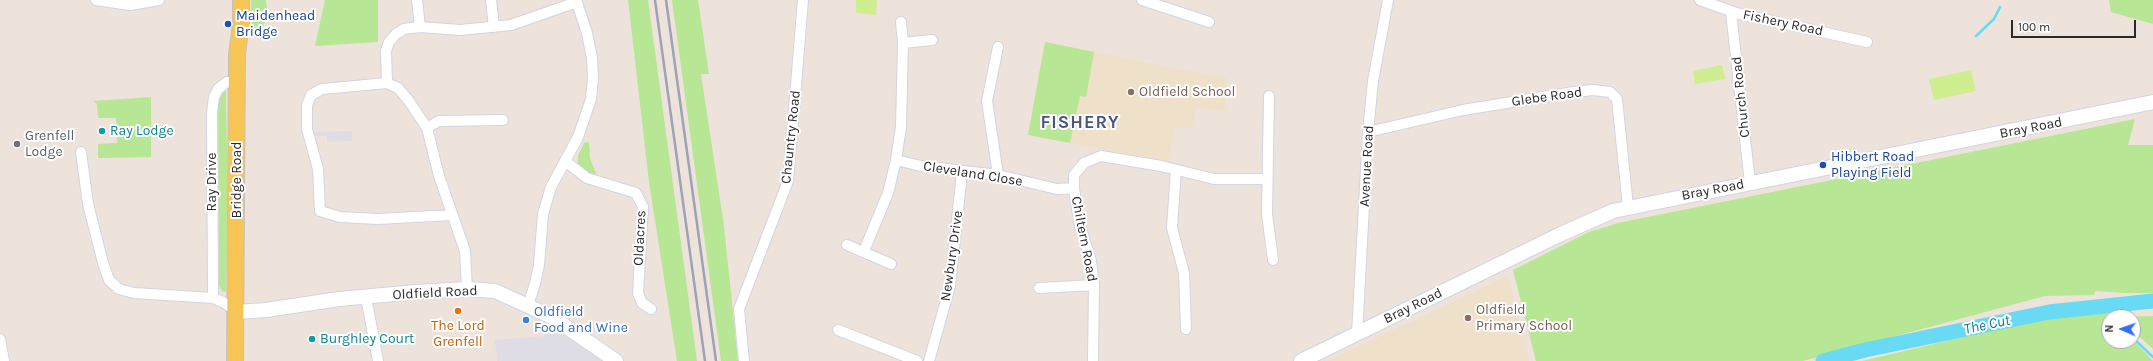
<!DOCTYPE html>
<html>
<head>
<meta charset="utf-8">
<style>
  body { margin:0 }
  #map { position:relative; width:2153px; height:361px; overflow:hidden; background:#ede3db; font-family:Karla,sans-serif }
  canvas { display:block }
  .north { position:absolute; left:2101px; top:309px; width:40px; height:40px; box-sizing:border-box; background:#fff; border:1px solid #aaa; border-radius:50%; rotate:272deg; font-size:11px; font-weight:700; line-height:16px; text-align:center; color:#2a2a2a }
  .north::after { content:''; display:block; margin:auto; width:14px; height:18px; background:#356bff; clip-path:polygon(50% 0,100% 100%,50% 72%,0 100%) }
  .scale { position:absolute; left:2011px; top:20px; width:125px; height:18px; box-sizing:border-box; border:2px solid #2a2a2a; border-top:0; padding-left:5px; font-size:12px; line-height:14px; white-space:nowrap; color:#2a2a2a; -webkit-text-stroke:3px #fff; paint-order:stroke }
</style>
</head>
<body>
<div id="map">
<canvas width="2153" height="361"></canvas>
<div class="north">N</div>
<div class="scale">100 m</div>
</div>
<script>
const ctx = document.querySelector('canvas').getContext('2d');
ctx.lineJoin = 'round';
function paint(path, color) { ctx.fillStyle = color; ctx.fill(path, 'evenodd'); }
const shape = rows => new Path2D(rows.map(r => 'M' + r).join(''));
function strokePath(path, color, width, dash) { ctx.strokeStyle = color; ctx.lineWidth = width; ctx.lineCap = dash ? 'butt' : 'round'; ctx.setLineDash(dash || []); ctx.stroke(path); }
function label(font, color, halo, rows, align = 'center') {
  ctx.font = font + ' Karla,sans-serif'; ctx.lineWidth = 4; ctx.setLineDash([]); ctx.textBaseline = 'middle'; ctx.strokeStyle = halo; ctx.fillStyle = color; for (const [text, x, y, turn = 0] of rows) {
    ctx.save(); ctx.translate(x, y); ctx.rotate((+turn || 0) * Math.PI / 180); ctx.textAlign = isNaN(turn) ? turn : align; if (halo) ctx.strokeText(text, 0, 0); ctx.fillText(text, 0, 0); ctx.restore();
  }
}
paint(shape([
  [352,131,352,141,327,142,327,136,314,136,313,132],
  [548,325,603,361,497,361,495,340,545,336]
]), '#dedce5');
paint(shape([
  [1045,42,1226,78,1225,112,1196,107,1193,129,1175,127,1169,161,1028,135],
  [1508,276,1529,361,1327,361]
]), '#efe0c9');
paint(shape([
  [251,0,266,0,268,16,261,31,252,30],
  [325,0,378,0,378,42,315,46],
  [628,0,648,0,697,361,677,361,649,182],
  [672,0,698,0,709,74,701,74,724,226,738,361,721,361],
  [2109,0,2153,0,2153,24,2111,12],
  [1045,42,1094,52,1086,97,1080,96,1070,143,1028,135],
  [226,86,228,218,226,292,222,291,219,285,218,96],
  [151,97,151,157,98,158,98,144,117,143,116,118,98,118,97,104,93,101],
  [2135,119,2128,145,2153,145,2153,293,2125,293,2095,291,2094,295,2045,296,1803,361,1536,361,1513,270,1589,232,1618,223],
  [589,142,590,158,598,179,585,172,578,165,578,156,584,143],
  [2098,305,2110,317,2109,341,2133,340,2153,361,1862,361],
  [2153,316,2153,349,2133,331,2133,317,2118,317]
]), '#b7e694');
paint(shape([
  [856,0,877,0,876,15,856,13],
  [1722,65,1725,79,1695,84,1693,71],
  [1971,70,1976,91,1934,100,1929,79]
]), '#ceee8f');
strokePath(shape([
  [1976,36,1994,19,2000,7],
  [2113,317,2114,305],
  [2133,338,2153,357]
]), '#68daf4', 2.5);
strokePath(shape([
  [1823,361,1865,350,2049,312,2153,301]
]), '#68daf4', 15);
const street = shape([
  [96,0,130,5,159,0],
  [417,0,420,27],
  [491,0,494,27],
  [1142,0,1209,22],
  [1700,0,1736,13,1867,42],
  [1731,12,1750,183],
  [903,43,932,40],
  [387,83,386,51,389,42,396,34,404,29,420,27,460,30,511,25,577,2],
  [1269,96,1267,214,1273,260],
  [427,128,439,121,503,120],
  [1368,132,1463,110,1574,92,1593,90,1610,92,1617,99,1628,207],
  [81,152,88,204,103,263,109,280,119,289,134,293,213,298,223,302,237,312],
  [896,160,901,127,903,43,901,22],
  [565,161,587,178,636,193,643,207,638,293,642,303,651,309],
  [1176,170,1172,228,1184,273,1186,329],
  [998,175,987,101,998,47],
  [451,215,378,219,340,217,320,211,318,169,307,129,307,105,311,95,322,89,387,83,398,88,409,101,427,128,439,176,465,251,467,289],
  [847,245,891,264],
  [864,251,888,193,896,160,921,166,998,175,1057,189,1074,188],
  [1039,288,1094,285],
  [366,297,378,361],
  [213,298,212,113,214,97,218,89,227,82,237,82],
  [528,305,535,284,539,265,543,214,551,187,578,137,591,99,593,79,592,58,587,33,576,0],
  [838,330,917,361],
  [1357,334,1368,132,1373,81,1388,0],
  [0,339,4,361],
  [744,361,739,309,788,181,803,0],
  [929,361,950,286,962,172],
  [1093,361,1094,285,1091,261,1079,222,1074,188,1074,175,1084,163,1101,156,1161,166,1214,179,1267,179]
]);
const secondary = shape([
  [237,312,266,310,339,299,416,292,467,289,495,291,552,317,616,361],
  [1301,361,1561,234,1613,211,2153,102]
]);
const primary = shape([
  [235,361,237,54,241,24,241,0]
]);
strokePath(street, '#d0d5e3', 12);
strokePath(secondary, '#d0d5e3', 16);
strokePath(primary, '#c3c3c3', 18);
strokePath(street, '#fff', 10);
strokePath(secondary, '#fff', 14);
strokePath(primary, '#f7c456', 16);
strokePath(shape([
  [655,0,705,361],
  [666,0,716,361]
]), '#9da3b5', 2.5);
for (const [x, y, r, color] of [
  [228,24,4,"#1a4fb4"],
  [1131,92,4,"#8d6e63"],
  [102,131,4,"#0f9aa8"],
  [17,144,4,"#6b7280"],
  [1823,165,4,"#1a4fb4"],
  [458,311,4,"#e8710a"],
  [1468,318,4,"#8d6e63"],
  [526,320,4,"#3f7fe0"],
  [312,339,4,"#0f9aa8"]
]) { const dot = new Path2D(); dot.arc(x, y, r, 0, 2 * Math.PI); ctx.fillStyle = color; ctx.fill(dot); strokePath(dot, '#fff', 1.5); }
label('14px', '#164399', '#fff', [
  ["Maidenhead",236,16],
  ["Bridge",236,32],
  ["Hibbert Road",1831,157],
  ["Playing Field",1831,173]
], 'left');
label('14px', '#2a2a2a', '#fff', [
  ["Fishery Road",1783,23,12],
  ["Glebe Road",1547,97,-8],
  ["Church Road",1741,97,-96],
  ["Bray Road",2031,128,-11],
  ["Chauntry Road",791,137,-84],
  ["Avenue Road",1367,166,-87],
  ["Cleveland Close",973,174,9],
  ["Bridge Road",237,180,-90],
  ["Ray Drive",212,182,-90],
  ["Bray Road",1713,190,-11],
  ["Oldacres",640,238,-87],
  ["Chiltern Road",1084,239,79],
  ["Newbury Drive",952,256,-82],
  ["Oldfield Road",435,293,-3],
  ["Bray Road",1413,306,-26]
]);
label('14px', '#785e54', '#fff', [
  ["Oldfield School",1139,92],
  ["Oldfield",1476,310],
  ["Primary School",1476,326]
], 'left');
label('14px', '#0d838f', '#fff', [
  ["Ray Lodge",110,131],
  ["Burghley Court",320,339]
], 'left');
label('14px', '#5b616d', '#fff', [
  ["Grenfell",25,136],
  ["Lodge",25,152]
], 'left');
label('14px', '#366cbe', '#fff', [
  ["Oldfield",534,312],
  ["Food and Wine",534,328]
], 'left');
label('14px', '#c56008', '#fff', [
  ["The Lord",458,326],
  ["Grenfell",458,342]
]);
label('italic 15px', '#0778a0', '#fff', [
  ["The Cut",1987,325,-12]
]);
ctx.letterSpacing = '1px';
label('bold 18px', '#48567c', '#fff', [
  ["FISHERY",1080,123]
]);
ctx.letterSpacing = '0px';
</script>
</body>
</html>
